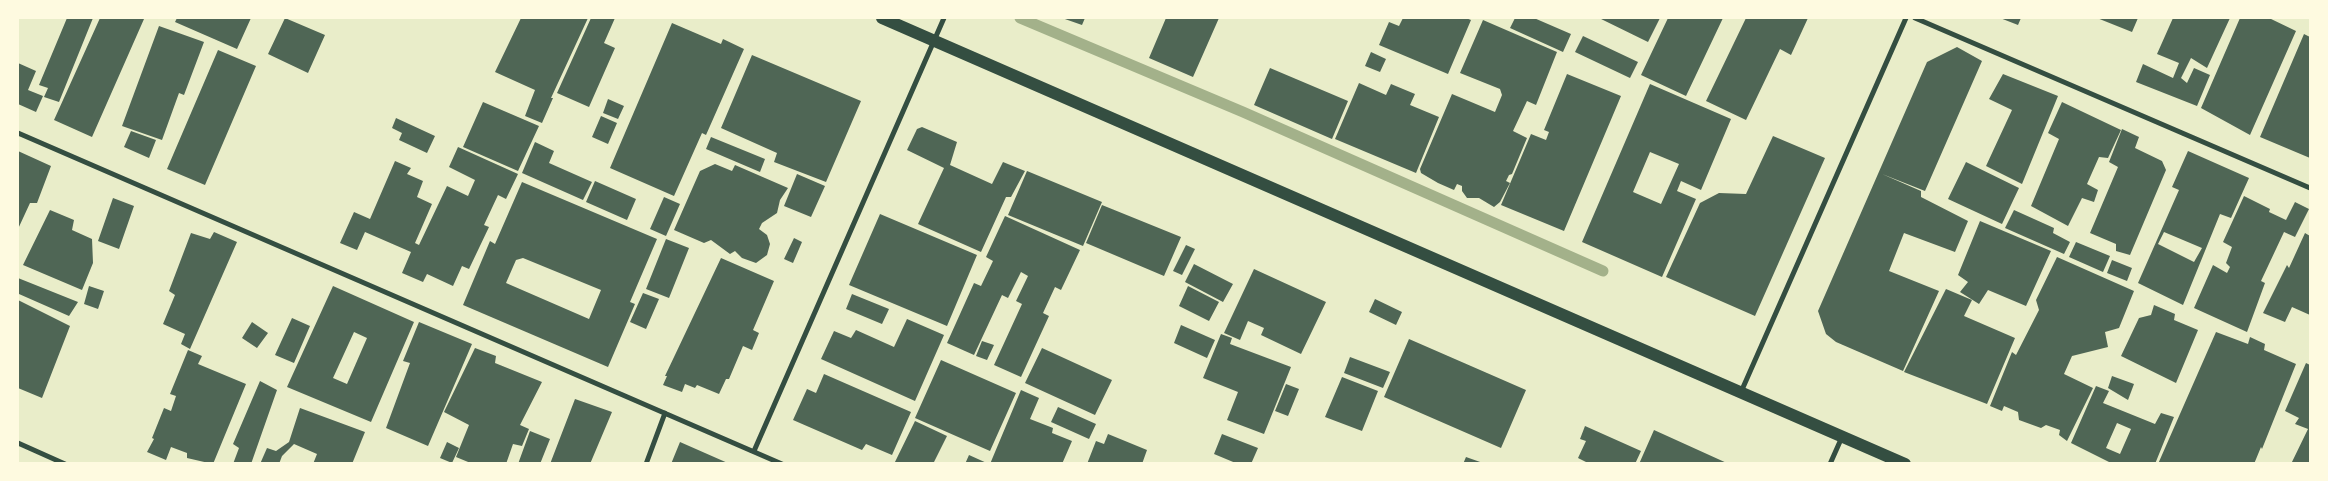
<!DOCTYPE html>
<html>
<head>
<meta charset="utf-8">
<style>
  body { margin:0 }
  #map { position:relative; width:2328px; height:481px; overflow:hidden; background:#e9edc9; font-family:"Open Sans",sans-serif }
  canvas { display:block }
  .frame { position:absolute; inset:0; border:19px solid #fefae0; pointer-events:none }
</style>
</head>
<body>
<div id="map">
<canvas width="2328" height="481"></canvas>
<div class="frame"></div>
</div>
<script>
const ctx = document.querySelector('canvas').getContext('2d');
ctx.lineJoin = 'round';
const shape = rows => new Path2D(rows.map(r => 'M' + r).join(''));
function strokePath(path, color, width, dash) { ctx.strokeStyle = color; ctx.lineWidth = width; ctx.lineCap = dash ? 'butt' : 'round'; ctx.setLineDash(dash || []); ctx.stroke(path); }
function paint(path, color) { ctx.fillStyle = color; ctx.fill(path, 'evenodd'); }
strokePath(shape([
  [1020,18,1243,112,1603,271]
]), '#a3b18a', 11);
paint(shape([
  [67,18,93,18,59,102,44,97,48,88,39,85],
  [100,18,144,19,92,137,54,120],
  [177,18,251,18,237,49,175,22],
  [285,18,325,35,308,73,268,54],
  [521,18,588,18,551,98,553,98,542,123,525,116,535,90,495,72],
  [591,18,615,18,604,43,615,48,589,107,557,93],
  [1062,18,1085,18,1082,25],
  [1166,18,1219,18,1193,77,1149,58],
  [1403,18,1466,18,1471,20,1448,74,1379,45,1389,22,1399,26],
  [1515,18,1534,18,1571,34,1563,52,1510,28],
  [1599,18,1660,18,1648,42],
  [1668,18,1723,18,1686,96,1641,75],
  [1746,18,1808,18,1791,55,1780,49,1746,120,1706,101],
  [2000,18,2021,18,2018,25],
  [2097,18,2138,18,2132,32],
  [2173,18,2230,18,2207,68,2191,58,2181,78,2187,83,2194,68,2210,75,2197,106,2136,82,2143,64,2173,78,2179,63,2157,54],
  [2240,18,2269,18,2296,31,2250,135,2201,108],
  [1483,20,1557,52,1536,105,1527,101,1513,131,1527,138,1512,174,1509,175,1506,181,1510,183,1500,202,1494,207,1479,198,1467,198,1462,191,1462,186,1457,184,1454,190,1438,183,1421,173,1420,169,1452,94,1495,112,1502,95,1500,89,1460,73],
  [672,23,721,44,723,39,744,49,706,135,702,133,674,196,610,168],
  [159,26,204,42,184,95,179,93,162,140,122,126],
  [2304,34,2310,37,2310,158,2260,137],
  [1583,36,1638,62,1630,78,1575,52],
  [1957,47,1982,61,1925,191,1882,174,1921,191,1921,197,1968,221,1955,252,1904,233,1889,271,1939,291,1903,371,1836,342,1826,334,1818,311,1927,62],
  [218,50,256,66,205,185,167,169],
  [1371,52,1386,59,1380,72,1365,66],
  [752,55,861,101,826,182,774,162,777,153,721,128],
  [18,63,36,71,28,90,43,96,36,112,18,104],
  [1270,68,1348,101,1332,139,1254,105],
  [1567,74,1621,96,1564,231,1501,205,1531,134,1546,140,1549,132,1544,130],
  [2003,74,2058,96,2022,184,1986,166,2012,110,1989,99],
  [1359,83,1386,95,1391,84,1415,94,1410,105,1439,117,1416,173,1335,139],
  [1650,84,1731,119,1701,190,1681,181,1677,191,1696,199,1662,277,1582,242],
  [1650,152,1679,164,1661,204,1633,192],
  [608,99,624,106,618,119,603,113],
  [483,102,539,126,518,171,463,147],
  [2062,102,2121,130,2108,158,2099,157,2087,184,2098,190,2094,202,2082,198,2068,226,2031,206,2059,139,2048,133],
  [601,116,617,123,608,144,592,137],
  [396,118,435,136,427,153,399,140,402,133,392,128],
  [922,127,957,142,950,165,992,184,1003,162,1025,171,1011,197,1006,197,981,252,918,224,944,168,907,150,917,129],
  [2122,129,2139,137,2135,148,2162,161,2166,170,2130,255,2116,251,2116,244,2090,233,2118,167,2109,162],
  [131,131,156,140,149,158,124,147],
  [1773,136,1825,158,1755,316,1666,277,1700,203,1719,193,1746,194],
  [711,137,765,159,760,172,706,149],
  [535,142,554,151,549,163,592,182,583,200,522,173],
  [458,147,518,174,506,199,498,195,484,225,489,227,469,269,462,266,453,286,427,274,423,282,402,273,411,252,365,232,357,250,340,243,354,212,370,219,395,161,411,168,407,174,423,181,417,197,432,204,415,243,419,245,447,186,468,196,475,180,449,167],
  [18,151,51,166,37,203,30,203,18,229],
  [2188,151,2249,178,2231,218,2220,214,2183,305,2138,283,2179,190,2172,187],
  [2164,232,2202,248,2194,262,2158,244],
  [1966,162,2019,188,2002,224,1948,199],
  [715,164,732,171,735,165,788,188,780,200,777,213,762,223,759,229,767,235,770,244,767,255,756,263,742,258,735,251,730,254,711,240,704,243,674,230,700,171],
  [1027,171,1102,202,1083,246,1008,215],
  [797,174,825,186,811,217,784,206],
  [595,181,636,199,627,220,586,202],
  [522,182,657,239,630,302,635,304,608,367,463,305,490,241,495,244],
  [523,258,601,290,589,319,506,283,516,260],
  [2244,196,2270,209,2269,212,2286,220,2295,202,2309,209,2295,237,2284,232,2261,281,2265,283,2247,332,2194,308,2213,265,2227,273,2230,267,2226,263,2232,247,2223,242],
  [664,197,680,204,666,236,650,229],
  [113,198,134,206,119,249,98,241],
  [1102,205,1181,237,1164,276,1086,243],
  [50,210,74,220,72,230,92,239,93,263,82,290,23,265],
  [2014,210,2054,228,2053,233,2070,242,2064,254,2005,228],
  [880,214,977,255,947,326,849,285],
  [1005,216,1080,250,1061,290,1055,287,1043,313,1049,316,1021,377,994,365,1022,304,1016,301,1028,276,1021,272,1008,298,1002,295,974,355,947,343,974,283,981,286,993,261,986,257],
  [1980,221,2051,251,2026,306,1988,290,1979,304,1960,292,1968,282,1958,275],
  [214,232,237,242,190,349,181,344,185,334,163,324,175,295,169,291,191,233,210,239],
  [2305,233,2310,236,2310,315,2292,307,2285,322,2263,313,2287,265,2289,268],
  [794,238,802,242,793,263,784,259],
  [666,239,689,248,669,298,646,289],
  [2076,242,2110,256,2103,272,2069,257],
  [1186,245,1195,249,1182,275,1173,271],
  [2057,257,2134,291,2119,328,2105,332,2108,347,2072,356,2064,374,2093,388,2067,441,2059,435,2060,430,2046,425,2041,428,2019,420,2018,412,2004,406,2002,411,1990,406,2012,352,2016,355,2039,310,2036,300],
  [721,258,774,281,753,330,759,333,752,350,743,346,729,379,726,379,719,394,697,385,695,388,685,384,682,392,663,385,667,376,665,376],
  [2112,260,2132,268,2127,281,2107,273],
  [1194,264,1233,284,1223,302,1185,282],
  [1254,269,1326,302,1301,354,1261,335,1264,328,1248,321,1240,340,1224,333],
  [18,278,78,302,69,316,19,294,18,296],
  [89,286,104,291,98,309,84,304],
  [333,286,414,322,371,422,287,387],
  [354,332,367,338,347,384,333,378],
  [1188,286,1219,302,1209,321,1179,306],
  [1946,289,1972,300,1964,316,2015,338,1987,404,1904,372],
  [643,293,659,299,646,329,630,322],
  [852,294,889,309,882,324,846,309],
  [1375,299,1402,312,1396,325,1369,312],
  [18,300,70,326,42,398,18,388],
  [2154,305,2175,314,2174,320,2198,330,2176,383,2121,356,2139,318,2151,315],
  [292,318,310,326,294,363,275,355],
  [907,319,944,335,915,401,821,359,834,331,851,338,856,330,894,347],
  [252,322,268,333,257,348,242,338],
  [419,322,472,344,428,446,386,428,410,363,403,361],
  [1181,325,1215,340,1207,358,1174,343],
  [2216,332,2248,344,2250,337,2265,344,2264,350,2296,364,2262,449,2261,447,2254,464,2158,464],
  [1221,334,1232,338,1230,344,1291,367,1264,434,1227,420,1238,392,1203,378],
  [1409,339,1526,390,1501,448,1384,397],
  [982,341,994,345,987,360,976,356],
  [475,348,496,356,495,363,542,382,520,425,529,429,522,446,513,444,506,464,473,464,456,457,469,425,444,412],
  [1042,348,1112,380,1095,415,1025,383],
  [188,350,202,356,198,364,246,384,213,464,187,458,187,453,171,447,166,460,147,452,154,439,152,438,164,408,171,411,176,396,170,394],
  [1350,357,1390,372,1383,388,1344,373],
  [941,360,1016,393,990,451,915,418],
  [2306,363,2310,365,2310,464,2291,464,2308,429,2295,424,2299,418,2285,411],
  [824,374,911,412,892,455,866,444,862,450,793,420,807,389,816,393],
  [2112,376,2134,384,2128,400,2108,388],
  [1342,377,1378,391,1362,431,1325,417],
  [260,381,277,390,251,464,233,464,239,448,233,444],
  [1286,384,1299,389,1288,416,1275,411],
  [2096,386,2109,391,2103,403,2155,424,2161,413,2174,417,2155,464,2116,462,2113,464,2071,443],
  [2117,423,2131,429,2120,454,2106,448],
  [1021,390,1039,398,1030,419,1053,428,1052,433,1072,441,1062,464,990,464],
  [575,399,612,412,590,464,550,464],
  [1058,407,1096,424,1089,439,1051,422],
  [300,408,365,432,352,464,313,464,317,454,294,444,282,456,279,464,260,464,267,448,276,451,289,442],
  [915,421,947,436,933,464,894,464],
  [1585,426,1641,451,1635,464,1590,464,1578,458,1586,441,1580,439],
  [1654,430,1729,464,1639,464],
  [530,431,550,439,540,464,518,464],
  [1108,434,1147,450,1142,464,1087,464,1096,441,1104,444],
  [1222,434,1258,448,1251,464,1238,464,1214,454],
  [447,442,459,448,452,463,440,458],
  [680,442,730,464,671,464],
  [969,455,989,464,965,464],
  [1466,457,1483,463,1483,464,1463,464]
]), '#4f6655');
strokePath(shape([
  [1915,18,2310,188],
  [18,133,782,464],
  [1741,392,1906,18],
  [18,443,65,464],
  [754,451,944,18],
  [646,464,665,413],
  [1830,464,1842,437]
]), '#344e41', 5);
strokePath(shape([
  [882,18,1905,464]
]), '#344e41', 12);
</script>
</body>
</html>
